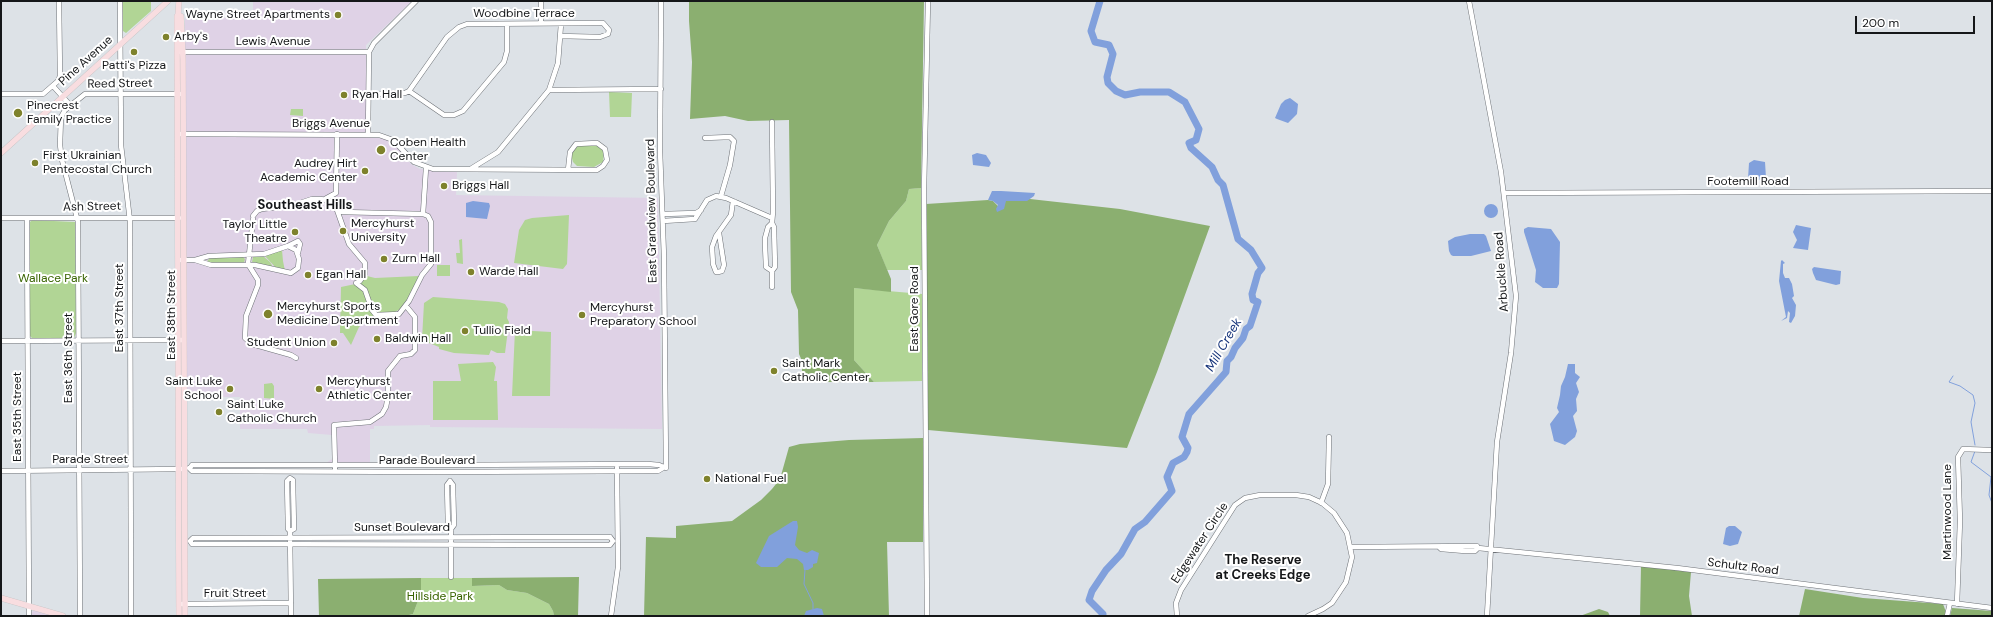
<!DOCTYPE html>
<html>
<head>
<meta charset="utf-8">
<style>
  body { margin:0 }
  #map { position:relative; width:1993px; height:617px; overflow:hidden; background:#dde2e7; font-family:"DM Sans",sans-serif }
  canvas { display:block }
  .frame { position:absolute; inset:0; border:2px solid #151719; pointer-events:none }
  .scale { position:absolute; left:1855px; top:16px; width:120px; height:18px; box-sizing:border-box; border:2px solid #151719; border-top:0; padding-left:5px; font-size:12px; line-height:14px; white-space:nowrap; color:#151719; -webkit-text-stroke:3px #fff; paint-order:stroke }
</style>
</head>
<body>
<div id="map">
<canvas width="1993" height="617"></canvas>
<div class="frame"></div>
<div class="scale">200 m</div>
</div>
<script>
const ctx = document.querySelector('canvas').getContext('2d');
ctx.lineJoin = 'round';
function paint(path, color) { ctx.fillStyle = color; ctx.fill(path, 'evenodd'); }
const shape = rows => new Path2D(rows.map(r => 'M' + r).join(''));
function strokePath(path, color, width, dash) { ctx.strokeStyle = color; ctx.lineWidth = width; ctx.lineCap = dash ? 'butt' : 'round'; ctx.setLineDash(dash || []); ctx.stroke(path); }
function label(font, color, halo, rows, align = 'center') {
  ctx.font = font + ' "DM Sans",sans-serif'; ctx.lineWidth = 4; ctx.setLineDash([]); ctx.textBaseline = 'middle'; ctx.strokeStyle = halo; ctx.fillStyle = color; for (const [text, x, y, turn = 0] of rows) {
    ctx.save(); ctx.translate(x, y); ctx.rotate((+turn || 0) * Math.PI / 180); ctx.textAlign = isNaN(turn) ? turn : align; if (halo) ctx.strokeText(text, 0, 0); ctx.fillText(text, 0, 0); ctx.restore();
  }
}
paint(shape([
  [253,1,412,1,366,45,366,137,379,138,389,140,395,145,411,164,420,169,457,172,456,195,658,198,662,429,430,427,430,425,374,426,374,429,370,429,370,464,326,463,332,459,332,435,308,433,307,429,240,429,240,397,186,397,185,19,187,17,193,20,217,20,218,18,253,17],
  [35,610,55,616,32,616,32,612]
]), '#dfd2e6');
paint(shape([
  [122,1,151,1,151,11,126,33,123,31],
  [609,92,632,93,631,117,610,117],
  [291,109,303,109,303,116,290,115],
  [578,146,598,146,604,152,603,162,594,167,577,166,573,162,571,155,572,152],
  [921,188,922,270,887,270,877,245,889,221,906,201,909,189],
  [569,215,567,264,563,269,514,263,519,230,525,220,532,218],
  [32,220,75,222,76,333,74,338,32,338,30,336,30,222],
  [462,239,463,264,457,263,456,253,460,253,459,240],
  [282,250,283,261,285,271,276,268,265,256],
  [263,256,270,262,273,267,252,262,253,257],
  [243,257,245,259,244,263,211,264,207,261,210,258],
  [437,265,450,265,450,276,437,276],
  [367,276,375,278,419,276,404,307,395,312,378,312,359,327,351,345,343,333,340,333,341,287,360,283],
  [854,288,922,294,922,381,874,382,854,360],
  [433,297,499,302,505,304,508,309,507,318,509,322,505,353,497,353,491,350,489,355,454,353,439,349,439,347,424,341,422,339,424,303],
  [515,330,551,332,550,396,512,396],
  [493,362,496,367,494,381,497,381,498,420,433,420,433,381,461,381,458,364],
  [272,383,274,386,274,399,264,398,264,384],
  [421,578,472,578,472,586,499,585,507,590,527,593,549,604,553,611,554,616,405,616,413,614,421,593]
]), '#b1d595');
paint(shape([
  [689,1,924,1,921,188,909,189,906,201,889,221,877,245,891,279,891,292,854,288,854,360,874,382,806,382,802,379,802,361,799,354,798,310,791,292,789,120,748,121,725,116,690,119,692,62,689,21],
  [1030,199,1120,209,1210,226,1157,372,1127,448,928,430,926,204,988,200,993,201,998,206,1005,201],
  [923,438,923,542,887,542,889,616,644,616,646,537,676,538,676,526,732,521,761,500,772,489,780,479,789,447,800,444,849,440],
  [1641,566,1691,572,1689,596,1692,616,1640,616],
  [579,577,578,616,554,616,553,611,549,604,527,593,507,590,499,585,472,586,472,578],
  [421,578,421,593,413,614,405,616,319,616,318,579],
  [1805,589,1863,598,1943,604,1946,612,1945,616,1799,616],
  [1952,608,1992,611,1992,616,1950,616],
  [1599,609,1608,612,1610,616,1580,616]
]), '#8baf70');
paint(shape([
  [1290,98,1298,104,1297,114,1288,123,1277,119,1275,118,1281,104,1285,100],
  [977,153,986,155,991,163,989,167,973,165,972,155],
  [1754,160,1765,162,1766,178,1758,180,1748,179,1749,163],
  [992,191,1001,191,1035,193,1034,196,1027,201,1006,201,1004,209,997,212,996,209,998,205,993,201,988,200],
  [473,201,489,203,490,206,487,219,466,217,466,203],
  '1484 211a7 7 0 1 1 14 0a7 7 0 1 1-14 0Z',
  [1796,225,1811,228,1808,250,1793,248,1797,240,1793,232],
  [1528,227,1551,229,1560,242,1559,284,1557,288,1543,288,1535,282,1536,270,1524,232,1524,229],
  [1470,234,1484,234,1486,236,1491,251,1471,256,1453,256,1451,255,1449,251,1448,241,1455,237],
  [1782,260,1785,263,1783,264,1783,273,1785,278,1789,278,1792,284,1794,296,1792,298,1796,305,1795,316,1791,323,1789,322,1790,313,1788,311,1787,318,1781,321,1786,317,1779,281,1781,261],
  [1814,267,1841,271,1840,284,1836,285,1816,280,1813,273,1812,269],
  [1568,364,1575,364,1575,373,1580,377,1576,383,1579,392,1576,399,1577,411,1573,416,1577,431,1575,437,1565,445,1554,441,1550,424,1559,412,1557,408,1560,395,1561,386,1565,377],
  [793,521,797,521,798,527,795,545,799,550,807,553,812,550,819,553,817,563,813,564,813,567,808,570,804,570,803,564,797,559,787,558,777,567,761,567,756,563,769,536],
  [1729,526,1735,526,1742,532,1738,544,1730,546,1723,544,1726,528],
  [817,608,822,609,824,616,804,616,806,611]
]), '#81a0dc');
strokePath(shape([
  [1953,376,1949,382,1960,386,1973,395,1975,403,1971,422,1975,445],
  [1975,451,1971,462,1991,477,1989,495,1992,503],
  [805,570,804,584,813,603,813,609]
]), '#81a0dc', 1);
strokePath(shape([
  [1100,1,1091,31,1095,42,1109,45,1113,54,1107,77,1108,83,1116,91,1125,95,1140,92,1169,92,1185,102,1199,129,1196,140,1189,143,1191,148,1212,167,1218,180,1223,185,1238,239,1251,250,1262,268,1258,273,1252,294,1253,300,1258,302,1250,326,1246,329,1243,338,1235,348,1231,357,1227,361,1226,372,1189,414,1182,437,1188,448,1187,452,1184,457,1173,463,1167,477,1172,491,1145,522,1135,529,1121,554,1106,570,1092,591,1089,600,1103,614,1102,616]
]), '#81a0dc', 7);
const minor = shape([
  [120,1,121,145,130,221,131,616],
  [1469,1,1501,172,1516,296,1511,353,1497,442,1487,616],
  [541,23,541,1],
  [181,52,369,52],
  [53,86,70,105],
  [549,90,661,89],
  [409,91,444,115,454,115,463,111,504,62,507,51,507,24],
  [1,94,43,94,58,81,60,76,59,1],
  [369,94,405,93,409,91,447,37,459,27,467,24,599,23,603,23,609,30,608,34,600,37,560,36],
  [181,134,379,135,393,140,414,162,433,169,597,170,603,166,607,160,605,149,597,143,576,144,570,152,568,170],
  [368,134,369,52,374,43,416,1],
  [705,138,730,137,734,141,730,165,721,196],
  [472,168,498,152,549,90,558,63,561,24],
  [1504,193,1992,191],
  [325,199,336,193,337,134],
  [423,214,426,168],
  [663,214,696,213,701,210],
  [253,216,257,211,262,209,294,205,312,199,320,199,327,200,337,210,342,212,423,214,428,216,431,222,431,264,422,275,409,301,399,314,376,315,372,310,365,290,356,283,360,281,365,274,365,263,349,244,337,210],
  [1,218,179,218],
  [27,218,29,616],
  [253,219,248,264,258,280,258,285,246,316,245,338,252,344,291,355,296,358],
  [663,221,695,219,707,200,716,196,726,198,772,218],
  [772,223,774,227,775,267,772,271,766,267,765,245,765,238,768,227,772,223,773,212,772,122],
  [719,233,724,265,722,271,718,272,716,272,713,264,712,247,716,236,731,215,733,201],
  [288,246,298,241,300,244,298,253],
  [181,260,195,260,211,265,255,265,291,273,298,268,299,259,296,250,288,246,264,254,209,256,195,260],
  [772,287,772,271],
  [1,341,183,340],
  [189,468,192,471,197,471,436,472,658,471,663,468],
  [190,468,192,465,439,465,648,464,659,465,666,468,664,257,660,151,661,1],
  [335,468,334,425,370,422,382,414,386,407,388,396,388,371,400,356,411,354,415,350,415,317,406,306],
  [1,471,181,469],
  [450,481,453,485,454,525,451,529,448,526,447,485,450,481],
  [1321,503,1328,484,1329,437],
  [451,529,451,577],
  [290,531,294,529,293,480,290,478,287,481,288,529,290,531,291,616],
  [610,537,613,541,610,545,192,544,190,541,193,538,610,537],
  [1351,547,1477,546,1478,548,1677,568,1992,608],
  [1439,547,1441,549,1465,551,1475,551,1478,548],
  [182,604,291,603],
  [1957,604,1960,521,1958,457,1963,449,1990,450],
  [80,616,78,222,62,160,60,145,61,117,65,110,85,94,180,94],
  [611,616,618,567,617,468],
  [927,616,924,190,928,1],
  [1177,616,1176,603,1181,590,1235,505,1245,498,1260,495,1296,495,1309,497,1322,503,1334,513,1347,533,1352,557,1346,582,1332,603,1323,609,1308,616],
  [1947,616,1950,603]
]);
const major = shape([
  [178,15,181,16,183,59,185,616],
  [1,153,168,1],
  [1,598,63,616],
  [179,616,177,16,178,15,179,1]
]);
strokePath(minor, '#6e7277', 5.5);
strokePath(major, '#bdbebf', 6);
strokePath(minor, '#fff', 4.5);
strokePath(major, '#f8dde0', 5.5);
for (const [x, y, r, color] of [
  [338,15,4,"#7e822c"],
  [166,37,4,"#7e822c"],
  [134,52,4,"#7e822c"],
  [344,95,4,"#7e822c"],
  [18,113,5,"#7e822c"],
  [381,150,5,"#7e822c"],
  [35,163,4,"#7e822c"],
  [365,171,4,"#7e822c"],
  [444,186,4,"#7e822c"],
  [343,231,4,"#7e822c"],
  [295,232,4,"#7e822c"],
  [384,259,4,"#7e822c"],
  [471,272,4,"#7e822c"],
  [308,275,4,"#7e822c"],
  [268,314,5,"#7e822c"],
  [582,315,4,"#7e822c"],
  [465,331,4,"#7e822c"],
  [377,339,4,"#7e822c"],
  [334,343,4,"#7e822c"],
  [774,371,4,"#7e822c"],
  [230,389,4,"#7e822c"],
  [319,389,4,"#7e822c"],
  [219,412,4,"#7e822c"],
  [707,479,4,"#7e822c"]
]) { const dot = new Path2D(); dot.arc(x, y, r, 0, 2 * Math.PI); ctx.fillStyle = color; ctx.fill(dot); strokePath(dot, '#fff', 1.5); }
label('12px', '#151719', '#fff', [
  ["Woodbine Terrace",524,14],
  ["Lewis Avenue",273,42],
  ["Pine Avenue",86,61,-42],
  ["Reed Street",120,84,-1],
  ["Briggs Avenue",331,124],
  ["Footemill Road",1748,182],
  ["Ash Street",92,207,-1],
  ["East Grandview Boulevard",652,211,-91],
  ["Arbuckle Road",1502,272,-94],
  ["East 37th Street",120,308,-90],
  ["East Gore Road",915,309,-90],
  ["East 38th Street",172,315,-90],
  ["East 36th Street",69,358,-90],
  ["East 35th Street",18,417,-90],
  ["Parade Street",90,460],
  ["Parade Boulevard",427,461],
  ["Martinwood Lane",1948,512,-90],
  ["Sunset Boulevard",402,528],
  ["Edgewater Circle",1200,543,-57],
  ["Schultz Road",1743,567,7],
  ["Fruit Street",235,594]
]);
label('12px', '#151719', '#fff', [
  ["Wayne Street Apartments",330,15,"right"],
  ["Arby's",174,37],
  ["Patti's Pizza",134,66,"center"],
  ["Ryan Hall",352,95],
  ["Pinecrest",27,106],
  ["Family Practice",27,120],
  ["Coben Health",390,143],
  ["Center",390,157],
  ["First Ukrainian",43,156],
  ["Pentecostal Church",43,170],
  ["Audrey Hirt",357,164,"right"],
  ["Academic Center",357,178,"right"],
  ["Briggs Hall",452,186],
  ["Mercyhurst",351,224],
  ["University",351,238],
  ["Taylor Little",287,225,"right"],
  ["Theatre",287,239,"right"],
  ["Zurn Hall",392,259],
  ["Warde Hall",479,272],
  ["Egan Hall",316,275],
  ["Mercyhurst Sports",277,307],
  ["Medicine Department",277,321],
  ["Mercyhurst",590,308],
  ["Preparatory School",590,322],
  ["Tullio Field",473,331],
  ["Baldwin Hall",385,339],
  ["Student Union",326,343,"right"],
  ["Saint Mark",782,364],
  ["Catholic Center",782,378],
  ["Saint Luke",222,382,"right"],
  ["School",222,396,"right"],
  ["Mercyhurst",327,382],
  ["Athletic Center",327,396],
  ["Saint Luke",227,405],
  ["Catholic Church",227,419],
  ["National Fuel",715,479]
], 'left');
label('12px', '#396401', '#fff', [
  ["Wallace Park",53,279],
  ["Hillside Park",440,597]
]);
label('bold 13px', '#151719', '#fff', [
  ["Southeast Hills",305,206],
  ["The Reserve",1263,561],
  ["at Creeks Edge",1263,576]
]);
label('italic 13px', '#143279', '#fff', [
  ["Mill Creek",1224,345,-60]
]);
</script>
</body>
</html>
